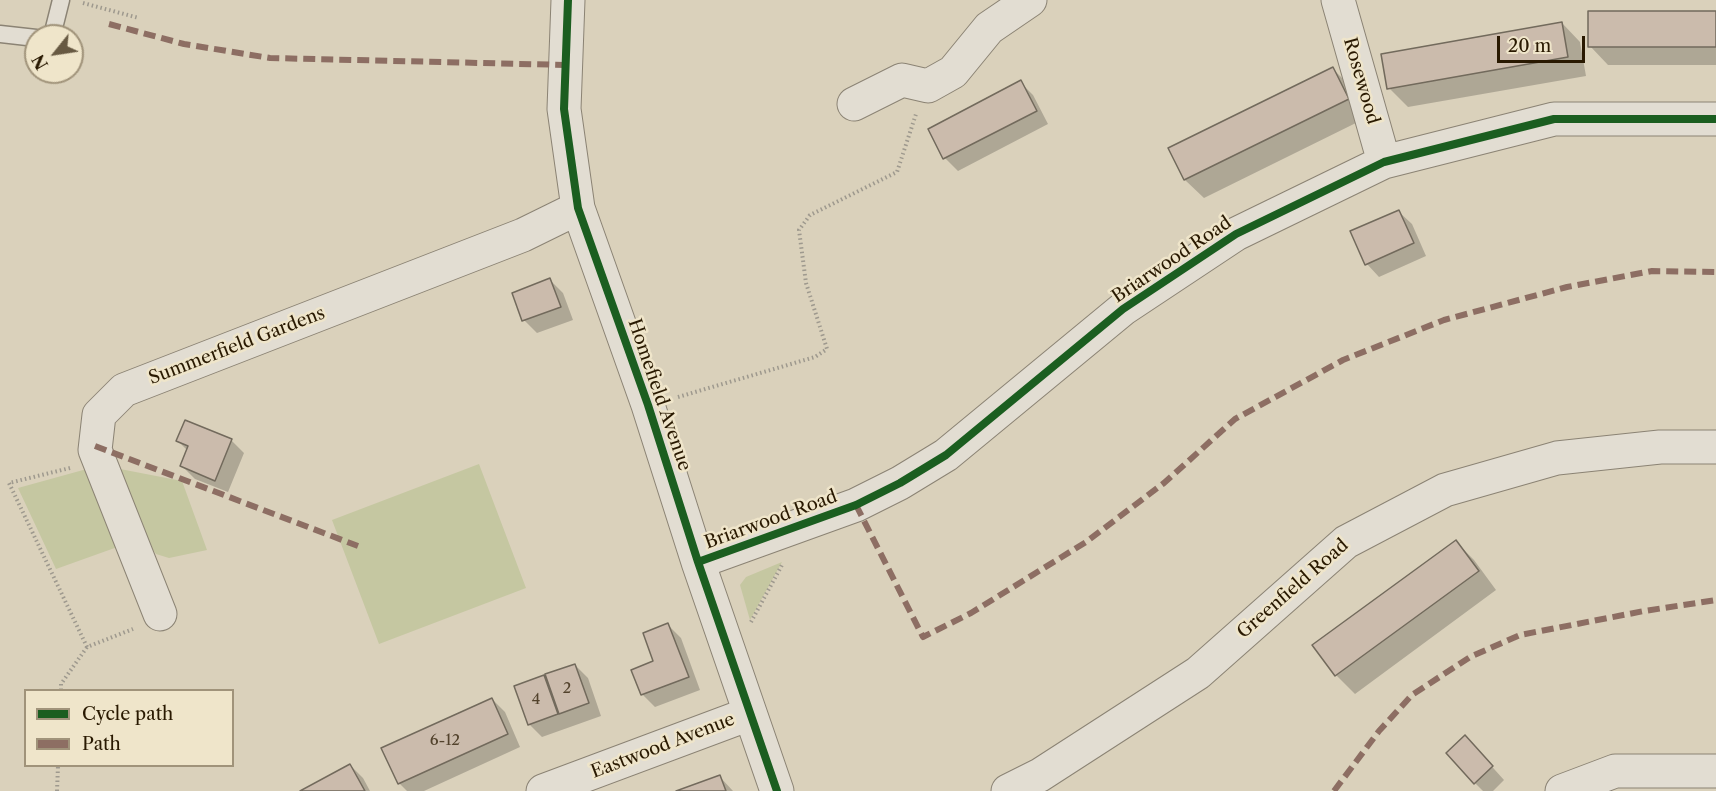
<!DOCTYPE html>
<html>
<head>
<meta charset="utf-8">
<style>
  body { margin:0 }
  #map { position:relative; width:1716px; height:791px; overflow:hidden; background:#dad1bb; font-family:"Libre Caslon Text",serif }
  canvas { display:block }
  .legend { position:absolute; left:24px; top:689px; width:210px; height:78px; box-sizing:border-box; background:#efe5ca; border:2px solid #a0937a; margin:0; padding:8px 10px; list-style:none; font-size:18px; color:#291901 }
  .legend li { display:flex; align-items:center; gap:12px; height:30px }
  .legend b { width:30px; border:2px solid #a0937a }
  .north { position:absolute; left:24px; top:24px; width:60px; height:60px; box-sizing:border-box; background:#efe5ca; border:2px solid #a0937a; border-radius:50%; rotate:240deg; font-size:16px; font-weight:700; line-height:24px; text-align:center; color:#291901 }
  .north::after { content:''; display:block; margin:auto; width:21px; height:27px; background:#675942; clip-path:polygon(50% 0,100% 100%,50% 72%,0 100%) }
  .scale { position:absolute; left:1497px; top:36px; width:88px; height:27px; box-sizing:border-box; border:3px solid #291901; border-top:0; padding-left:8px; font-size:18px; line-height:21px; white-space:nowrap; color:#291901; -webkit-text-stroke:4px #efe5ca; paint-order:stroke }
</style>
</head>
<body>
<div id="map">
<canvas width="1716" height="791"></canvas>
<ul class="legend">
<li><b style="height:8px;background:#1b5e20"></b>Cycle path</li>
<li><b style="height:8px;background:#8d6e63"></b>Path</li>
</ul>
<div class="north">N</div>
<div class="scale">20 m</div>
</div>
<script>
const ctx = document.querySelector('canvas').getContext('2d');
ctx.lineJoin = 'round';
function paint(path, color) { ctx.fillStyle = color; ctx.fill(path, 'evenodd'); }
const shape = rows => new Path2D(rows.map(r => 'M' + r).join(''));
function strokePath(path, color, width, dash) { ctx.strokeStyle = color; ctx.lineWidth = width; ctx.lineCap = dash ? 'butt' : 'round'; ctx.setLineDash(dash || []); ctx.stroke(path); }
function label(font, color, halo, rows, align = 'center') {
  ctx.font = font + ' "Libre Caslon Text",serif'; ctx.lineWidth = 5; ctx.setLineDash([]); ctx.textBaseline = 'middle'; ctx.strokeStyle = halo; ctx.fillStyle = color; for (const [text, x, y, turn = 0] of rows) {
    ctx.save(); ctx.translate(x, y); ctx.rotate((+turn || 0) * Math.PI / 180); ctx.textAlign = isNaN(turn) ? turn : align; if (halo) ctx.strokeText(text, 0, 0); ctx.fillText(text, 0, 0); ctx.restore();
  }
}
paint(shape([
  [479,464,526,588,379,644,332,520],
  [94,467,123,545,56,569,18,488],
  [120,469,182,481,207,550,169,558,156,554,150,546],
  [782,562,750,620,740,585,746,577]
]), '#c5c7a1');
paint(shape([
  [1716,13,1716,65,1608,65,1590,46],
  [1562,23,1580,42,1586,76,1408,107,1389,88],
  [1332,68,1351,87,1366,118,1204,198,1185,180],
  [1020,82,1033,95,1048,124,958,171,945,158],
  [1399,212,1412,224,1426,256,1379,277,1367,264],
  [550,280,563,293,573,320,537,333,524,320],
  [231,440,244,453,228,492,195,479,182,466,188,451,178,441],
  [1456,542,1474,560,1496,590,1355,694,1336,675,1314,645],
  [668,625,681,638,700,690,655,707,642,694],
  [575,665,588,678,601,716,542,737,529,724,516,687],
  [492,699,505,712,520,747,424,791,407,791,399,783,383,749],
  [1477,750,1504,780,1493,791,1483,791,1475,783],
  [350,765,363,778,370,791,303,791],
  [720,777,733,791,680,791]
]), '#0003');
const building = shape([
  [1588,11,1716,11,1716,47,1588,47,1588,11],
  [1562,22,1568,57,1387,89,1381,54,1562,22],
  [1333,67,1349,99,1184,180,1168,148,1333,67],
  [1021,80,1037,111,943,159,928,129,1021,80],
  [1399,210,1414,243,1365,265,1350,231,1399,210],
  [550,278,561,307,522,321,512,293,550,278],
  [185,420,232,439,215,481,180,466,188,446,176,441,185,420],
  [1456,540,1479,571,1335,676,1312,645,1456,540],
  [668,623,689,677,641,695,631,670,653,661,643,633,668,623],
  [575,664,589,703,559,714,545,674,575,664],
  [544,675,558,714,528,725,514,686,544,675],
  [492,698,508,734,398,784,381,748,492,698],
  [1465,735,1493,766,1474,784,1446,753,1465,735],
  [350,764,365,791,300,791,350,764],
  [720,775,726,791,676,791,720,775]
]);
paint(building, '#cbbbac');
strokePath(building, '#726a5c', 1.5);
const service = shape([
  [0,34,36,38],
  [52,36,61,0]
]);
const minor = shape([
  [568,0,564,109,578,208,648,405,698,562,777,791],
  [1338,0,1384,162],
  [854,104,902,80,928,86,953,72,989,28,1030,0],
  [698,562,856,505,900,483,946,455,1123,309,1236,234,1384,162,1554,119,1716,119],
  [160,614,95,450,99,415,124,390,523,235,578,208],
  [543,791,749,714],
  [1008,791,1040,775,1198,673,1346,542,1445,490,1557,458,1660,447,1716,447],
  [1562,791,1615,771,1716,771]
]);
strokePath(service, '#8b8374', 19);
strokePath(minor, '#8b8374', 35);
strokePath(shape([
  [83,3,139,18],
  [678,397,815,357,827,349,806,283,799,230,810,215,897,172,916,114],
  [70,468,9,483,87,647,133,629],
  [751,622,782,565],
  [61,690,61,684,87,647],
  [57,791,58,766]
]), '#9e998e', 4, [1.5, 3]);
strokePath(service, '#e2ddd2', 16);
strokePath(minor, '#e2ddd2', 33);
strokePath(shape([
  [109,24,184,44,270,58,566,65],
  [95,446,358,546],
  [856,505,923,637,971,613,1086,542,1164,483,1235,419,1343,360,1444,320,1567,287,1652,271,1716,272],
  [1334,791,1379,731,1412,695,1470,657,1520,635,1644,611,1716,600]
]), '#8d6e63', 6, [12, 6]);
strokePath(shape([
  [568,0,564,109,578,208,648,405,698,562,777,791],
  [698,562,856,505,900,483,946,455,1123,309,1236,234,1384,162,1554,119,1716,119]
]), '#1b5e20', 8);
label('15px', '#52422c', null, [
  ["2",567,689],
  ["4",536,700],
  ["6-12",445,741]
]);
label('18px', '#291901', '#efe5ca', [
  ["Rosewood",1361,81,74],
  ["Briarwood Road",1172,260,-34],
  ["Summerfield Gardens",237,346,-21],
  ["Homefield Avenue",659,395,71],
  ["Briarwood Road",771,520,-20],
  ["Greenfield Road",1293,589,-41],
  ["Eastwood Avenue",663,746,-21]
]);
</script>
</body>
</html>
